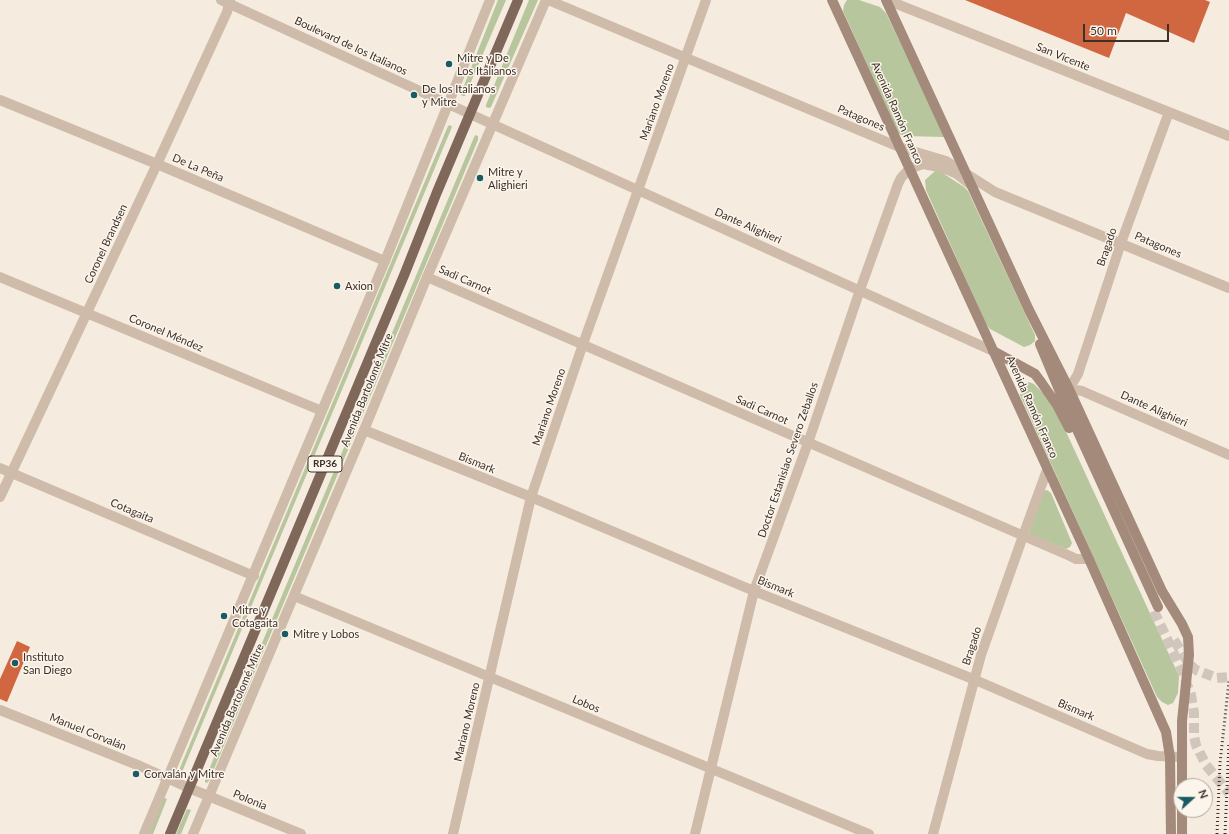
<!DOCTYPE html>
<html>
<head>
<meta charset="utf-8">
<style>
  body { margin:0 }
  #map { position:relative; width:1229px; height:834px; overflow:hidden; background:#f5ebdf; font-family:Lato,sans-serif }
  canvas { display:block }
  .north { position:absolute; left:1173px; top:778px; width:40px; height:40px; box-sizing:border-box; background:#fcf5ec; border:1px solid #afa69e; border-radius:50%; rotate:69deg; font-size:11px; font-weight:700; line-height:16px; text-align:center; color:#3c3029 }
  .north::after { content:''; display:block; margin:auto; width:14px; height:18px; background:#1a5b62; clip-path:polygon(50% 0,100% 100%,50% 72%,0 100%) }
  .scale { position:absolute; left:1083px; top:24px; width:86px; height:18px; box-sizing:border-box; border:2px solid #3c3029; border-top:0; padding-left:5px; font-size:12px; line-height:14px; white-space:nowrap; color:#3c3029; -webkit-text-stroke:3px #fcf5ec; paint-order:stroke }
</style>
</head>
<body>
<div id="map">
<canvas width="1229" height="834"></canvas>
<div class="north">N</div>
<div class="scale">50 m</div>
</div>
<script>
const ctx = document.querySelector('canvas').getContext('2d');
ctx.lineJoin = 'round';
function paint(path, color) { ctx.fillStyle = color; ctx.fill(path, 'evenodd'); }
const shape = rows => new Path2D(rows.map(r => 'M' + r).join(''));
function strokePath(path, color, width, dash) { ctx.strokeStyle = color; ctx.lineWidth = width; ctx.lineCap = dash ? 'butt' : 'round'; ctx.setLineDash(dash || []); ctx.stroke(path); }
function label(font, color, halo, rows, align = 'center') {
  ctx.font = font + ' Lato,sans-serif'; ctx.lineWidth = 3; ctx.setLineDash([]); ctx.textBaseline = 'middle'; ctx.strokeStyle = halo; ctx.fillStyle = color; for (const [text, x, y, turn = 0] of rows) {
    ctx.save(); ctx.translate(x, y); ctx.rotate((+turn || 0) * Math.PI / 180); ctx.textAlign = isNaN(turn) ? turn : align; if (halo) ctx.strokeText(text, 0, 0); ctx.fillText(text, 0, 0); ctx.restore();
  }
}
paint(shape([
  [498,0,506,0,465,96,463,96,461,95,461,93],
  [529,0,538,0,491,107,489,108,486,107,486,105],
  [847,0,859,0,880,7,886,13,945,137,903,136,898,133,843,11,844,5],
  [450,125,452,127,182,772,181,772,179,770,448,126],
  [475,135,478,136,478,140,209,781,207,783,205,782,205,779],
  [935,171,941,172,964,187,968,191,1035,335,1035,341,1030,345,1024,347,990,329,986,324,926,190,925,180],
  [1029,382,1034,384,1046,396,1055,408,1179,676,1178,693,1173,703,1168,705,1162,702,1157,697,1020,395,1020,388,1023,384],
  [1047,490,1051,493,1072,543,1070,547,1066,549,1030,534,1030,530,1044,491],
  [162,797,167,799,153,834,147,834],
  [187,809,191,810,181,834,176,834]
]), '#b7c69d');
paint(shape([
  [965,0,1205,0,1210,2,1194,43,1126,13,1109,58],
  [17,641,30,647,7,702,0,699,0,679]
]), '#d16740');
strokePath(shape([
  [1154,611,1181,669,1191,695,1194,713,1194,736,1196,745,1206,765,1229,793],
  [1174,640,1189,664,1196,670,1217,678,1229,677]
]), '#d0c6bb', 10, [10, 5]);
strokePath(shape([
  [548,0,899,147,946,161,995,192,1229,288],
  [887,0,1229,136],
  [0,100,157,164,385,261],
  [1169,112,1121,243,1078,374,1069,389,1082,391,1229,455],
  [492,124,993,351],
  [0,277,322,411],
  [427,277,1070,556,1076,559,1089,559],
  [364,430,531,497,754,591,973,679,1147,754,1158,756,1181,757],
  [0,468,254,576],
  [0,497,157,164,227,12,230,0],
  [294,596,869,834],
  [0,710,140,766,189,788,301,834],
  [453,834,531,497,583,344,706,0],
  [695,834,754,591,808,443,860,290,898,184,901,178,909,169,923,164,939,167,948,170,957,174,971,185],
  [933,834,981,655,1023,536,1047,470]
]), '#cfbba9', 10);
strokePath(shape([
  [221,0,492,124],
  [144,834,385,261,490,0],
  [193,834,364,430,427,277,546,0]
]), '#cfbba9', 10);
strokePath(shape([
  [832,0,1089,559,1166,732,1170,757,1171,834],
  [886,0,1029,310,1069,389,1162,591,1182,624,1188,637,1189,655,1182,721,1182,786],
  [1040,344,1063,399,1158,607],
  [993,351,1035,374,1041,382,1057,405,1069,428],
  [1182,810,1182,834]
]), '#a38a7a', 10);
strokePath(shape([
  [170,834,405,273,437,192,518,0]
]), '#7f6759', 10);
strokePath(shape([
  [1217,834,1220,763,1229,681],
  [1225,834,1229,742]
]), '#3c3029', 3, [1, 3]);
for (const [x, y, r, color] of [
  [449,64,4,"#1a5b62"],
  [414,95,4,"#1a5b62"],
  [480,178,4,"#1a5b62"],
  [337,286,4,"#1a5b62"],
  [224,616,4,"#1a5b62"],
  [285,634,4,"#1a5b62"],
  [15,663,4,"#1a5b62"],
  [136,774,4,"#1a5b62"]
]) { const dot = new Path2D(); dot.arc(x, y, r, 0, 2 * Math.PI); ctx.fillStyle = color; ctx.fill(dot); strokePath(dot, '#fcf5ec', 1.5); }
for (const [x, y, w] of [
  [325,464,34]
]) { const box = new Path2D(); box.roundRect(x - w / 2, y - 8, w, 16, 3); ctx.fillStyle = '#fcf5ec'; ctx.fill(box); strokePath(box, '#3c3029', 1); }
label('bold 10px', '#3c3029', null, [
  ["RP36",325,464]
]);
label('11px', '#3c3029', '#fcf5ec', [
  ["Boulevard de los Italianos",351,46,25],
  ["San Vicente",1063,57,22],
  ["Mariano Moreno",657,102,-70],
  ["Avenida Ramón Franco",897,113,66],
  ["Patagones",861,118,23],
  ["De La Peña",198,168,23],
  ["Dante Alighieri",748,226,24],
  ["Coronel Brandsen",106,244,-65],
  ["Patagones",1158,245,23],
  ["Bragado",1107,247,-71],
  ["Sadi Carnot",465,280,24],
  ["Coronel Méndez",166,333,23],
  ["Avenida Bartolomé Mitre",367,390,-68],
  ["Mariano Moreno",549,407,-71],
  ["Avenida Ramón Franco",1032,407,66],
  ["Dante Alighieri",1154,409,24],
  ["Sadi Carnot",762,410,24],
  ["Doctor Estanislao Severo Zeballos",788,460,-71],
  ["Bismark",477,463,22],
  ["Cotagaita",132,511,23],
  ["Bismark",776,587,22],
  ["Bragado",972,646,-72],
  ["Avenida Bartolomé Mitre",237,700,-67],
  ["Lobos",586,704,23],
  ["Bismark",1076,710,23],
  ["Mariano Moreno",467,722,-77],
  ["Manuel Corvalán",88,732,22],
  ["Polonia",250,800,22]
]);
label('11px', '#3c3029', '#fcf5ec', [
  ["Mitre y De",457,58],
  ["Los Italianos",457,71],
  ["De los Italianos",422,89],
  ["y Mitre",422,102],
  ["Mitre y",488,172],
  ["Alighieri",488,185],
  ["Axion",345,286],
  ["Mitre y",232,610],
  ["Cotagaita",232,623],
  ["Mitre y Lobos",293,634],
  ["Instituto",23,657],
  ["San Diego",23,670],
  ["Corvalán y Mitre",144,774]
], 'left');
</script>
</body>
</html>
